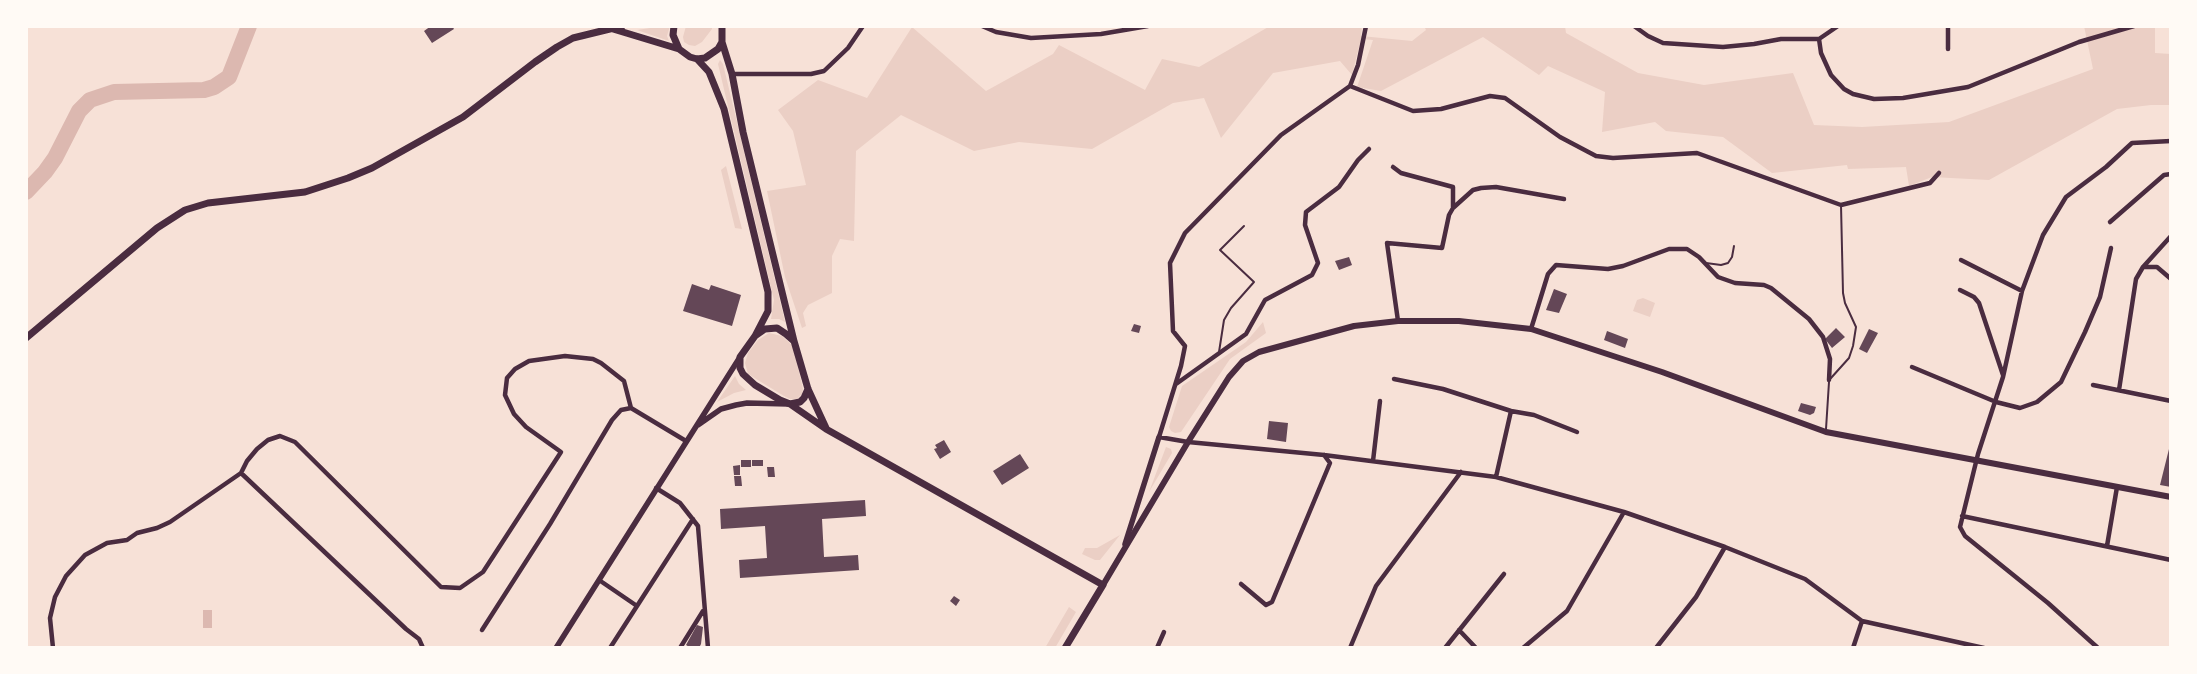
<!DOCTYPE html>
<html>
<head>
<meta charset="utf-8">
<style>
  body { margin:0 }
  #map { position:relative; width:2197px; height:674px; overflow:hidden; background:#f7e1d7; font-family:"Noto Sans",sans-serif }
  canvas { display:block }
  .frame { position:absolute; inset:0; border:28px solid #fffaf5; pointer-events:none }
</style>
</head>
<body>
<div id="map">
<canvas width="2197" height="674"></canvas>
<div class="frame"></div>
</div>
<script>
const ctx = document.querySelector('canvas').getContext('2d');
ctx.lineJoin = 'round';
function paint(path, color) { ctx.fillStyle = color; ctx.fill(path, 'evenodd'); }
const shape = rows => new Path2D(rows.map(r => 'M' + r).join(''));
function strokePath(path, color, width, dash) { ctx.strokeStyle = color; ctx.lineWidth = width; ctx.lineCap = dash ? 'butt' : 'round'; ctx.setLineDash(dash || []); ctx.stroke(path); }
paint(shape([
  [663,26,670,26,667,36,669,41,637,30],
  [686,26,712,26,712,29,702,42,695,46,689,45,684,42,683,37],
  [1270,26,1362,26,1361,36,1412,41,1426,30,1424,26,1565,26,1566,33,1638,73,1704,85,1793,73,1814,125,1862,127,1949,122,2093,69,2084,26,2155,26,2155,53,2171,54,2171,105,2151,105,2117,109,1989,180,1932,177,1909,186,1906,167,1848,169,1847,165,1772,173,1723,137,1666,131,1655,122,1602,132,1605,92,1548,66,1539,75,1483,37,1381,91,1357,87,1373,40,1361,39,1352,75,1340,61,1273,73,1221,138,1204,98,1173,103,1092,149,1019,142,974,151,901,115,856,151,854,241,840,239,832,256,832,293,808,305,803,313,806,326,802,328,785,277,767,191,806,185,793,131,778,110,818,80,867,98,912,27,986,91,1053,54,1059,45,1145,90,1162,59,1199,67],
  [720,60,723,64,785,322,779,319,771,319,774,300,718,64],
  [726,166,742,229,735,228,721,170],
  [1643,298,1655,303,1650,317,1633,311,1637,300],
  [1263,322,1266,333,1230,359,1181,432,1175,433,1171,431,1169,427,1182,386,1246,342],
  [769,333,782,336,793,346,803,389,802,394,797,399,790,399,784,396,748,374,745,363,748,353,758,340],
  [735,376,739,384,746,390,734,393,717,402],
  [1166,447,1171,449,1172,453,1149,492],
  [1120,535,1100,560,1095,560,1082,554,1085,548,1097,548],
  [1069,607,1076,612,1055,648,1045,648]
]), '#ebcfc5');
paint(shape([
  [203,610,212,610,212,628,203,628]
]), '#dcb8b0');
strokePath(shape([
  [26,192,45,172,55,158,79,111,90,100,114,92,204,90,214,87,229,77,249,26]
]), '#dcb8b0', 16);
paint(shape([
  [431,26,452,26,454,29,432,43,424,31],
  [1349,257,1352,265,1339,270,1335,261],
  [692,284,709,290,711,285,741,295,732,326,683,311],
  [1554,289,1567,294,1559,313,1546,310],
  [1134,324,1141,326,1139,333,1131,331],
  [1836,328,1845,337,1832,348,1825,339],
  [1869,329,1878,333,1867,353,1859,349],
  [1607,331,1628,339,1625,348,1604,340],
  [1801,403,1816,407,1814,413,1810,415,1798,411],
  [1269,421,1288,423,1286,442,1267,439],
  [944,440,951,452,940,459,934,449,937,448,935,445],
  [2170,445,2171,445,2171,487,2160,485],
  [1020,454,1029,468,1002,485,993,471],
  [741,460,751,460,751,467,741,467],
  [752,460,763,460,763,466,752,466],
  [740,465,740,475,734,475,733,466],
  [767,467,774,467,775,477,768,477],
  [734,476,741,476,742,486,735,486],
  [865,500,866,516,822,519,824,557,858,555,859,570,740,578,739,560,767,558,765,526,721,529,720,509],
  [954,596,960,600,956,606,950,601],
  [697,625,703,627,701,644,699,648,691,648,686,645]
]), '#644757');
strokePath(shape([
  [1706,263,1721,265,1728,263,1732,257,1734,246],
  [1219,352,1224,320,1231,308,1254,282,1220,250,1244,226],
  [1831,378,1849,358,1853,346,1856,327,1845,303,1843,293,1841,205],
  [1826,429,1829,382]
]), '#4a2c40', 2);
strokePath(shape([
  [982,26,996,32,1031,38,1101,34,1148,26],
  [1634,26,1648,36,1663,43,1723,47,1754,44,1781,39,1819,39,1838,26],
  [1948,26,1948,49],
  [1819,39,1821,53,1831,75,1844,89,1853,94,1874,99,1903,98,1968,87,2079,42,2134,26],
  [732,74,811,74,824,71,848,48,863,26],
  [1350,86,1358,65,1366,26],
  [1393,167,1401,173,1453,187,1453,208],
  [1939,173,1930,183,1841,205,1697,153,1613,158,1596,156,1560,137,1505,98,1490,96,1441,109,1413,111,1350,86,1281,135,1185,233,1170,263,1173,331,1185,346,1181,366,1159,437,1188,442,1324,455,1496,477,1624,512,1725,547,1805,579,1862,621,1984,648],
  [2110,222,2164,175,2171,174],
  [1961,260,2022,291],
  [2143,267,2157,267,2171,279],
  [1960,290,1974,297,1979,303,2003,375],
  [1398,321,1387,243,1442,248,1449,215,1453,208,1473,190,1481,188,1496,187,1564,199],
  [1531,329,1548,274,1556,265,1608,269,1623,266,1669,249,1687,249,1699,257,1718,277,1735,283,1764,285,1771,288,1809,319,1823,337,1830,359,1829,380],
  [1912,367,1996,402,2020,408,2037,402,2061,382,2085,332,2100,297,2111,248],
  [1394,379,1443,389,1511,411,1534,415,1577,432],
  [1176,384,1246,334,1265,300,1312,275,1318,263,1305,225,1306,212,1339,187,1358,160,1369,149],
  [2093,385,2171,401],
  [2119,390,2136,279,2143,267,2171,236],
  [1373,461,1380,401],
  [1496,477,1511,411],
  [656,488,680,503,698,526,708,648],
  [1962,516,2171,560],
  [2107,546,2117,487],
  [599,580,637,606],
  [1241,584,1266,605,1272,602,1330,463,1324,455],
  [482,630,550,524,612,420,621,410,631,408],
  [1459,630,1476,648],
  [53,648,50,618,55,597,66,576,85,555,107,543,127,540,137,533,157,528,170,522,241,473],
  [423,648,419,639,406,629,241,473,247,461,257,449,268,440,280,436,295,442,441,587,460,588,483,572,561,452,526,427,514,414,505,395,507,378,515,369,529,361,565,356,593,359,601,363,624,381,631,408,686,441],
  [610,648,693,519],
  [680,648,703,611],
  [1157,648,1164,632],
  [1350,648,1376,586,1461,472],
  [1445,648,1504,574],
  [1523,648,1567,611,1624,512],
  [1656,648,1696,597,1725,547],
  [1853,648,1862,621],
  [2098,648,2048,603,1965,536,1960,527,1978,454,2003,377,2022,291,2043,235,2066,197,2106,167,2132,143,2171,141]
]), '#4a2c40', 4.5);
strokePath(shape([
  [698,425,721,409,736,405,747,403,788,404],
  [1125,544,1159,437],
  [556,648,740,357]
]), '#4a2c40', 5.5);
strokePath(shape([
  [1103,585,1188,442,1229,377,1243,361,1259,352,1354,326,1398,321,1459,321,1531,329,1662,372,1826,432,2171,497]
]), '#4a2c40', 6);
strokePath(shape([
  [674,26,673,35,679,49,690,57,697,59,705,58,718,49,722,42,722,26],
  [613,29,679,49],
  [722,42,732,74,743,132,794,341],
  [697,59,709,72,724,109,768,292,768,311,755,336],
  [26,338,157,228,185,210,208,203,305,192,348,178,372,168,463,117,535,62,557,47,573,38,622,26],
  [808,389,804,398,800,402,790,404,780,400,755,385,743,374,740,368,740,357,755,336,765,329,777,328,786,334,794,341,808,389,826,428],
  [790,404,826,429,1103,585,1065,648]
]), '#4a2c40', 7);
</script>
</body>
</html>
